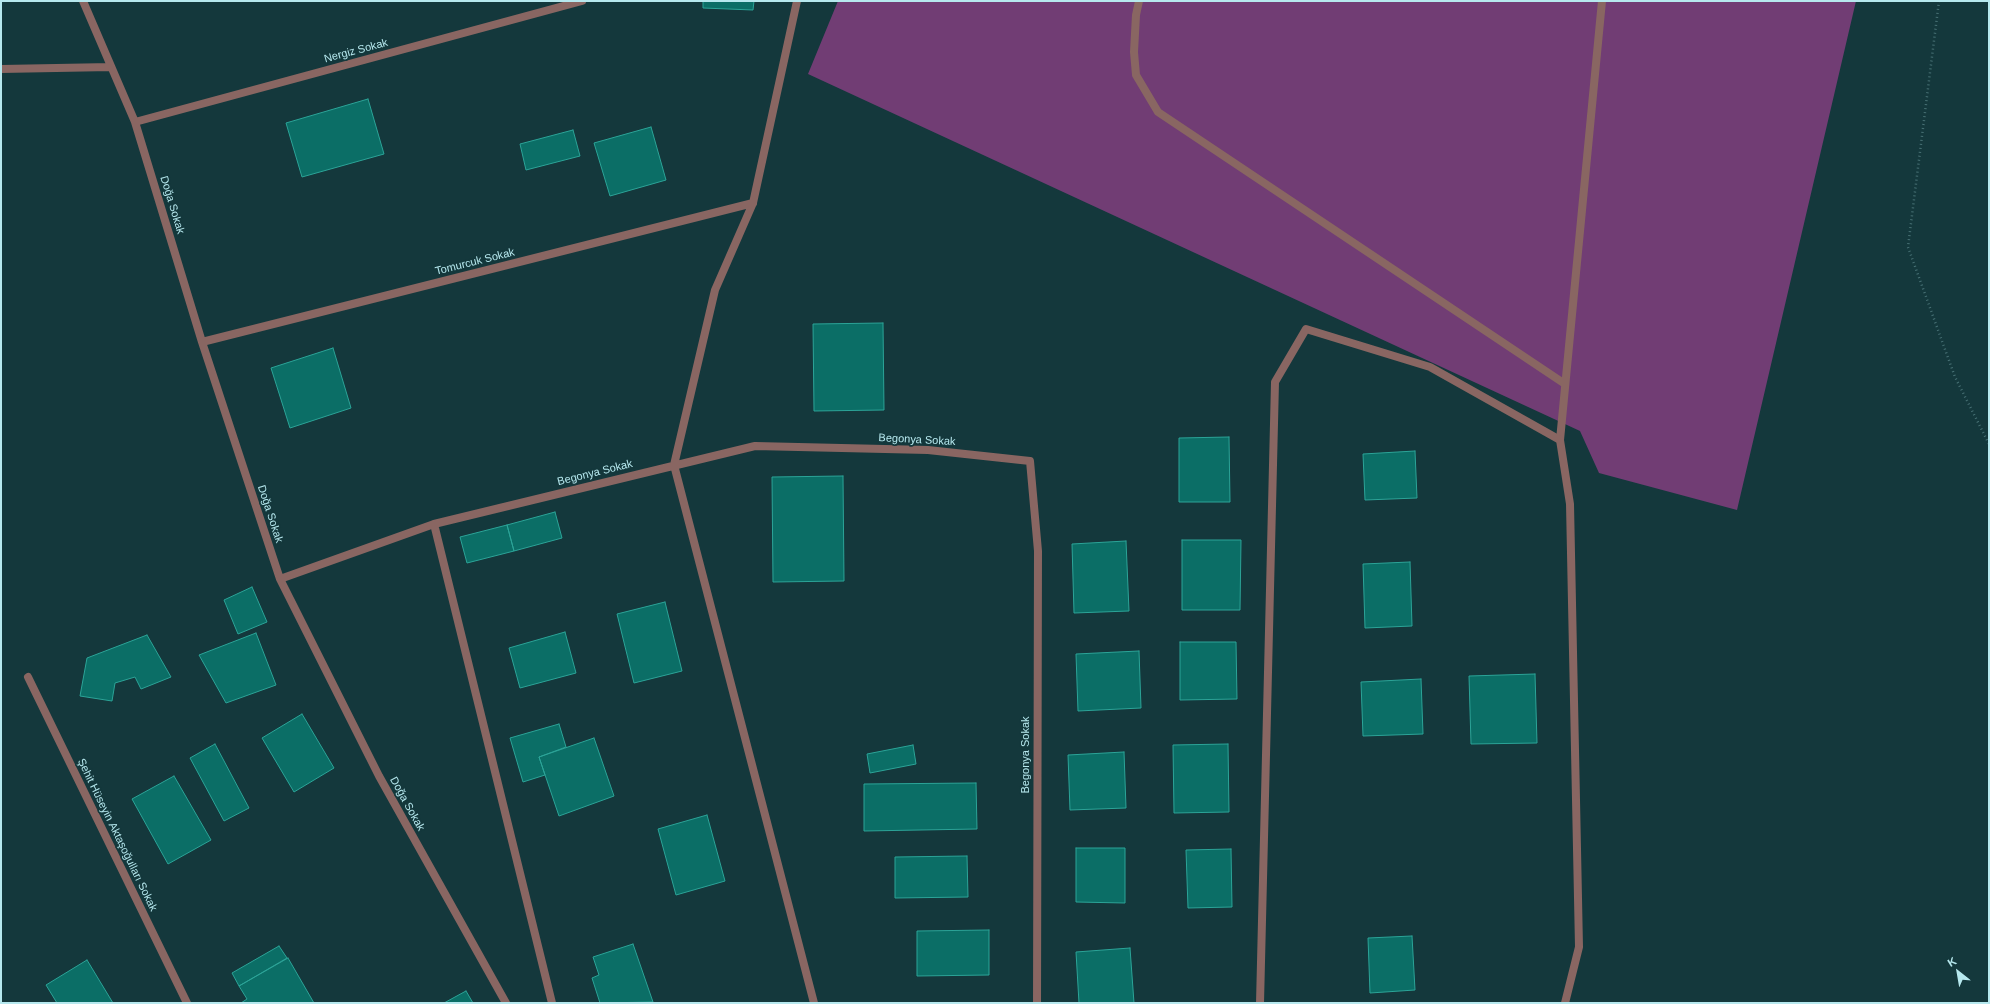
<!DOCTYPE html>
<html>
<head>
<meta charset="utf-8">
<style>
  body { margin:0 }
  #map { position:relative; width:1990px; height:1004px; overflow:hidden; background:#14383c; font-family:Arial,sans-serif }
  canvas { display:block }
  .frame { position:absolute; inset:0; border:2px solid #b6e8ee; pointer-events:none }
  .north { position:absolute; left:1938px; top:952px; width:40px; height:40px; -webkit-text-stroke:3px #14383c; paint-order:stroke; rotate:329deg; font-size:11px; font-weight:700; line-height:16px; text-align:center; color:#b6e8ee }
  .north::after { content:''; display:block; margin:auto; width:14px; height:18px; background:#b6e8ee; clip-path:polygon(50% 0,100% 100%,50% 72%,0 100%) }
</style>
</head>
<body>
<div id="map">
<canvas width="1990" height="1004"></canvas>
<div class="frame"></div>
<div class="north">K</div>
</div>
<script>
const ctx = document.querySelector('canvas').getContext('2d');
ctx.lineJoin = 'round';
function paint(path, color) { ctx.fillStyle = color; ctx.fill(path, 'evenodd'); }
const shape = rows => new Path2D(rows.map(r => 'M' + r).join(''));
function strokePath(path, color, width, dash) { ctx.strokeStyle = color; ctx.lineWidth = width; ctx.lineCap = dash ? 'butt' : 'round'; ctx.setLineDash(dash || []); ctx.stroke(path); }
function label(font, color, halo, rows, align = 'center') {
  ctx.font = font + ' Arial,sans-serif'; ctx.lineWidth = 3.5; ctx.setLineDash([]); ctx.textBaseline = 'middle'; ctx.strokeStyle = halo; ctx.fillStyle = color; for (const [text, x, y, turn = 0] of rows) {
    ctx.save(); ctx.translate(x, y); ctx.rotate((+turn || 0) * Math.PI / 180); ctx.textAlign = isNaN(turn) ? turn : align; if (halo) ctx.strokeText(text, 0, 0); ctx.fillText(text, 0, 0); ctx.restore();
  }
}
paint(shape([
  [838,1,1856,1,1737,510,1599,473,1580,431,808,74]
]), '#713d74');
const building = shape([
  [703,1,754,1,753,10,703,8,703,1],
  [368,99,384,154,302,177,286,123,368,99],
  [651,127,666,180,610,196,594,143,651,127],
  [573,130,580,156,526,170,520,144,573,130],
  [883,323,884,410,814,411,813,324,883,323],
  [333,348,351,408,290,428,271,368,333,348],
  [1229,437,1230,502,1179,502,1179,438,1229,437],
  [1415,451,1417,498,1365,500,1363,454,1415,451],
  [843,476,844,581,773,582,772,477,843,476],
  [555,512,562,538,514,551,507,525,555,512],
  [507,525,514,551,467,563,460,537,507,525],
  [1182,540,1241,540,1240,610,1182,610,1182,540],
  [1126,541,1129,611,1074,613,1072,544,1126,541],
  [1410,562,1412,626,1365,628,1363,564,1410,562],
  [252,587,267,622,238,634,224,600,252,587],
  [665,602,682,671,634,683,617,614,665,602],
  [565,632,576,673,520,688,509,648,565,632],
  [256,633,276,685,226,703,199,655,256,633],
  [147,635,171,677,141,689,135,677,115,683,112,701,80,696,87,658,147,635],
  [1180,642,1236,642,1237,699,1180,700,1180,642],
  [1139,651,1141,708,1078,711,1076,654,1139,651],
  [1535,674,1537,743,1471,744,1469,676,1535,674],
  [1421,679,1423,734,1363,736,1361,682,1421,679],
  [302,714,334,768,294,792,262,738,302,714],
  [559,724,566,747,539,757,545,775,523,782,510,738,559,724],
  [594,738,614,796,559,816,539,757,594,738],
  [215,744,249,808,224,821,190,758,215,744],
  [1228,744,1229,812,1174,813,1173,745,1228,744],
  [913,745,916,764,870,773,867,754,913,745],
  [1124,752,1126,808,1070,810,1068,755,1124,752],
  [174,776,211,840,168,864,132,799,174,776],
  [976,783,977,829,864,831,864,784,976,783],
  [707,815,725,881,676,895,658,829,707,815],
  [1076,848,1125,848,1125,903,1076,902,1076,848],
  [1231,849,1232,907,1188,908,1186,850,1231,849],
  [967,856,968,897,895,898,895,857,967,856],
  [989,930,989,975,917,976,917,931,989,930],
  [1412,936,1415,990,1370,993,1368,938,1412,936],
  [633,944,653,1002,600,1003,592,978,599,975,593,957,633,944],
  [279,946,287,958,239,986,232,973,279,946],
  [1130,948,1134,1003,1079,1003,1076,952,1130,948],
  [288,958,314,1003,241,1003,247,999,239,986,288,958],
  [87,960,113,1003,57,1003,46,985,87,960],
  [466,991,473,1003,444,1003,466,991]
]);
paint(building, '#0b6e66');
strokePath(building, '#2ca498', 1);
strokePath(shape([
  [1939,1,1908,247,1955,377,1989,444]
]), '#477074', 2.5, [1, 3]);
strokePath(shape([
  [1139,1,1136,15,1134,52,1136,75,1158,112,1565,384],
  [1560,440,1602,1]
]), '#896662', 8);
strokePath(shape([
  [83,1,135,122,202,342,280,579,379,776,506,1003],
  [797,1,753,203,715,290,674,465,814,1003],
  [1,69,111,67],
  [135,122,582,1],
  [202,342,753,203],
  [434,524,552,1003],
  [280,579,434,524,755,446,928,450,1030,461,1038,551,1037,1003],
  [28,677,187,1003],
  [1260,1003,1275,382,1306,329,1430,367,1560,440,1570,504,1579,947,1565,1003]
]), '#896662', 8);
label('11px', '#b6e8ee', '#14383c', [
  ["Nergiz Sokak",356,51,-15],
  ["Doğa Sokak",172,205,73],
  ["Tomurcuk Sokak",475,262,-14],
  ["Begonya Sokak",917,440,3],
  ["Begonya Sokak",595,473,-14],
  ["Doğa Sokak",270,514,72],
  ["Begonya Sokak",1026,755,-90],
  ["Doğa Sokak",407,804,61],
  ["Şehit Hüseyin Aktaşoğulları Sokak",117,835,64]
]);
</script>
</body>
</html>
